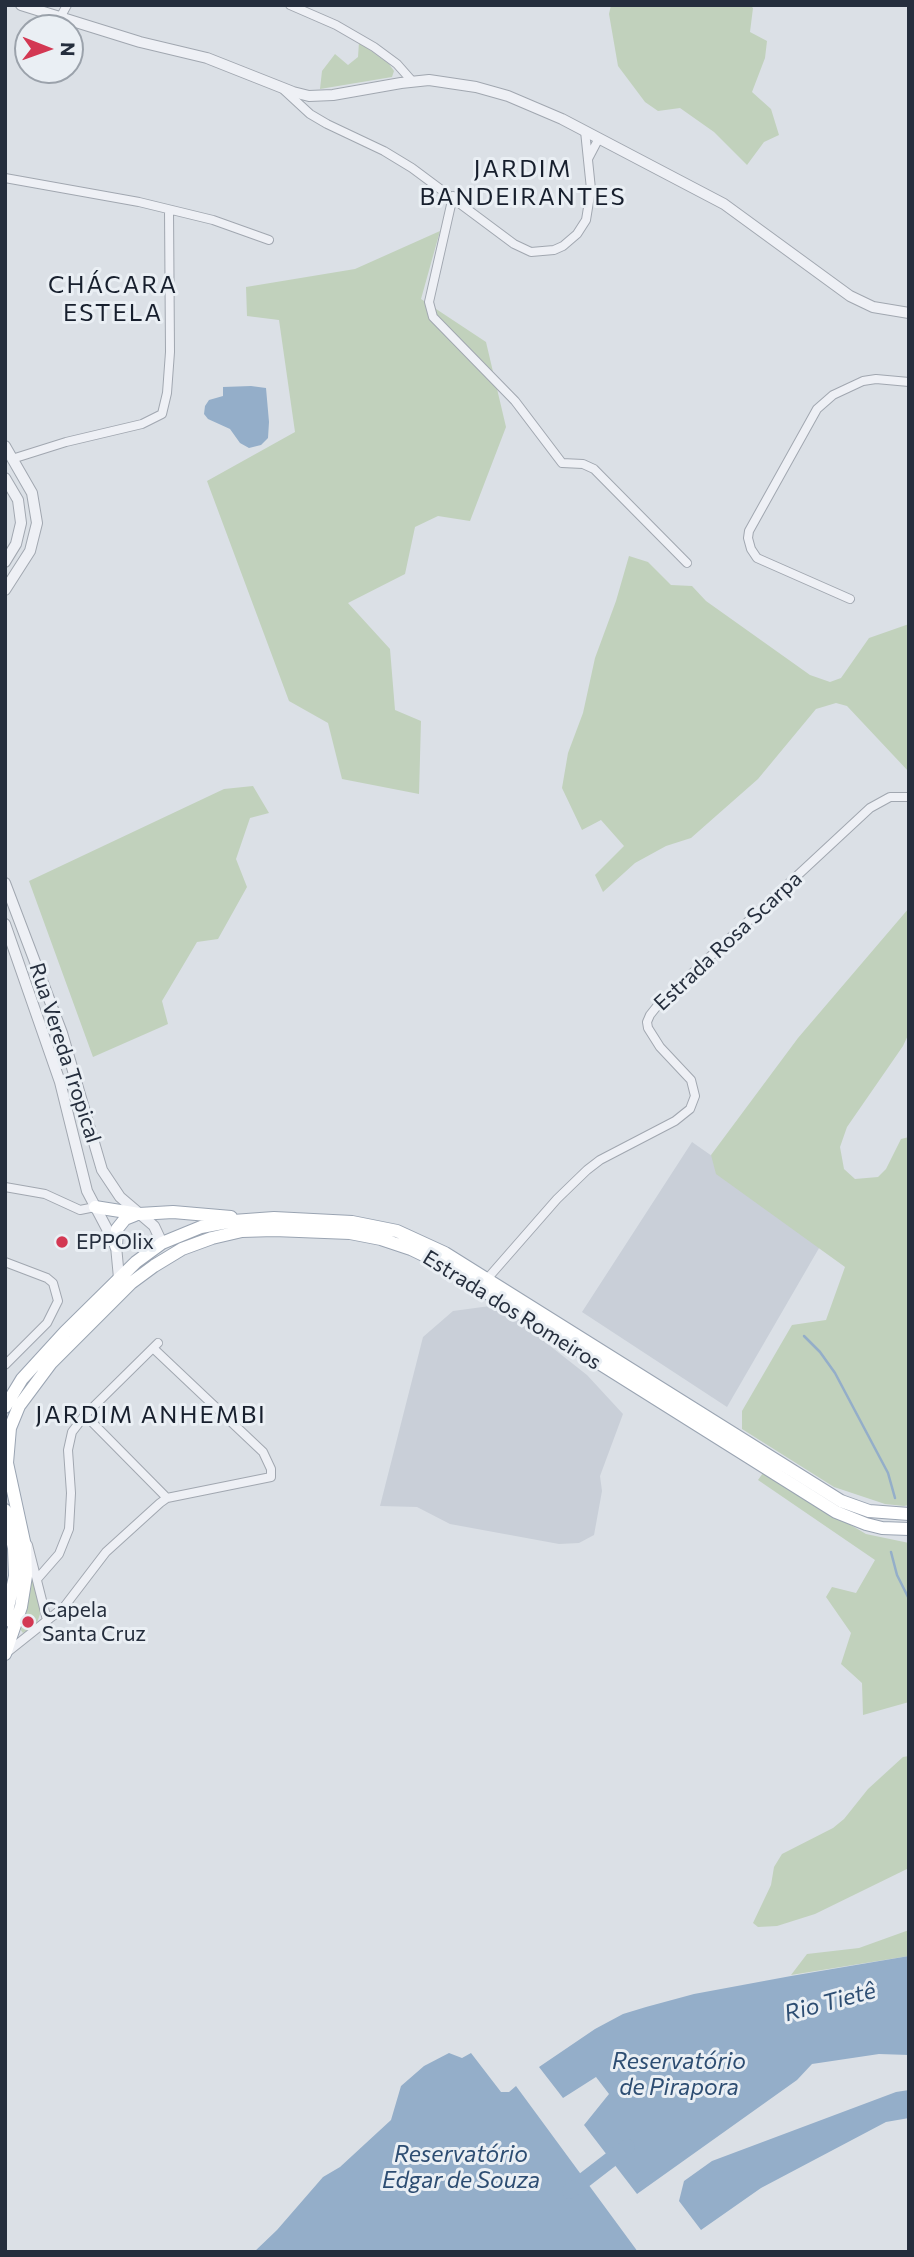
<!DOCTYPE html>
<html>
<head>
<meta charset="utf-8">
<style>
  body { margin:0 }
  #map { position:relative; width:914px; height:2257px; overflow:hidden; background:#dbe0e6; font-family:Commissioner,sans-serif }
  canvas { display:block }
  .frame { position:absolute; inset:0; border:7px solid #252e3d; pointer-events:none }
  .north { position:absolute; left:14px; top:14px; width:70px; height:70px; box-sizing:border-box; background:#eaeff4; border:2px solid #9ba2ab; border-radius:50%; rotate:91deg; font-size:19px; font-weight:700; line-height:28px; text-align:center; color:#252e3d }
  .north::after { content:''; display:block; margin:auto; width:24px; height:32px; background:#d33853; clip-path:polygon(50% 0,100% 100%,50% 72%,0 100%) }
</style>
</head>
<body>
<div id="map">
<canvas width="914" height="2257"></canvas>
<div class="frame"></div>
<div class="north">N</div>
</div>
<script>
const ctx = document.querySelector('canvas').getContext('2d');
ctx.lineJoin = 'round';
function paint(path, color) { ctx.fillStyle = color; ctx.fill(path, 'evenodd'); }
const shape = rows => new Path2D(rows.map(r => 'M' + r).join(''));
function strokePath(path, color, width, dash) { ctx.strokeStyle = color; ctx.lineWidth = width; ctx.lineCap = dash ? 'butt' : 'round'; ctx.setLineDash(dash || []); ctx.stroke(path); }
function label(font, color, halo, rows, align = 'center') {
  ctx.font = font + ' Commissioner,sans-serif'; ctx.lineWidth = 6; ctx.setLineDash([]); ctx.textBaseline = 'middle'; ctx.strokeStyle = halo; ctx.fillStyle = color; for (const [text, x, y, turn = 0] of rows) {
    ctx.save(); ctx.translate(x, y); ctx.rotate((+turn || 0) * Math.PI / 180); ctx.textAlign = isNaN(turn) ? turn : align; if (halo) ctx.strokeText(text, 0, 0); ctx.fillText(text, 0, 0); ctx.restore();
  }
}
paint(shape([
  [692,1142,826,1236,727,1407,582,1312],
  [490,1306,507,1312,587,1375,623,1414,600,1476,602,1491,594,1535,579,1543,559,1544,450,1524,417,1507,380,1506,423,1337,453,1311]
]), '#c9cfd8');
paint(shape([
  [611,5,750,5,753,8,750,32,767,41,765,58,752,92,771,109,779,135,764,142,747,165,714,132,680,108,658,111,645,102,618,66,609,14],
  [359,42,389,64,394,71,392,77,320,89,322,71,335,54,348,65,358,57],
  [440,231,421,299,486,342,506,427,470,521,438,516,415,527,405,574,348,603,390,649,395,710,421,721,419,794,342,779,328,723,289,701,207,481,295,432,279,320,247,316,246,287,355,269],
  [629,556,648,562,671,585,692,586,706,601,810,675,830,682,841,678,869,638,909,624,909,772,847,706,836,703,816,709,758,779,691,838,666,846,635,863,603,892,595,875,624,846,601,820,582,830,562,788,568,753,583,713,595,658,616,601],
  [253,786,269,813,250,818,236,859,247,887,218,939,197,942,162,1001,168,1024,93,1057,29,881,224,789],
  [909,908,909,1033,903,1046,847,1127,840,1147,844,1169,855,1179,878,1177,886,1169,901,1139,909,1137,909,1505,904,1506,885,1504,834,1487,742,1429,742,1411,792,1325,826,1320,845,1267,716,1174,711,1155,798,1038],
  [763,1473,866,1534,909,1543,909,1702,863,1715,862,1683,841,1664,851,1633,826,1597,832,1587,856,1593,875,1560,758,1480],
  [32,1562,40,1604,40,1614,37,1623,23,1633,20,1629,30,1593],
  [909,1756,909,1868,815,1914,777,1926,758,1927,753,1923,771,1885,774,1867,782,1854,833,1828,844,1819,868,1789,903,1757],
  [909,1930,909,1956,791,1975,807,1954,859,1948]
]), '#c1d1bc');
paint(shape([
  [251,386,266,388,269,422,268,438,261,445,249,448,240,443,230,429,208,419,204,414,205,406,209,400,223,396,223,387],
  [909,1956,909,2055,879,2054,812,2064,797,2080,637,2194,584,2125,609,2094,596,2077,563,2098,539,2067,595,2029,623,2014,646,2007,694,1994,791,1976],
  [449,2053,462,2058,471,2053,501,2092,509,2092,516,2086,638,2252,254,2252,277,2230,323,2177,340,2167,391,2120,401,2086,424,2066],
  [909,2090,909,2118,886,2122,761,2188,701,2230,679,2201,684,2181,712,2161,896,2092]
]), '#94aec9');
strokePath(shape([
  [804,1336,820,1352,835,1373,888,1473,895,1498],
  [891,1552,897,1575,909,1599]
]), '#94aec9', 2.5);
strokePath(shape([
  [570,2191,627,2147]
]), '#94aec9', 16);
const minor = shape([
  [290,5,336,25,374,47,397,64,412,81],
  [60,18,67,5],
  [284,90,310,114,327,124,384,151,412,168,514,244,531,252,554,250,563,246,577,234,586,220,591,189,585,131],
  [588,159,599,138],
  [5,178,139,202,213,220,269,240],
  [453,196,429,302,433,317,515,401,562,463,583,464,594,469,687,563],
  [12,459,66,442,142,424,162,414,167,393,170,352,169,210],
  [850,599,757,558,751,549,748,538,749,531,817,409,833,395,863,381,876,379,909,382],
  [5,1187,45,1194,80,1210,95,1207],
  [5,1262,47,1278,53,1283,58,1301,47,1323,5,1365],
  [487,1279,557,1199,587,1170,600,1160,675,1121,690,1109,695,1096,691,1080,660,1047,648,1028,647,1022,650,1015,658,1005,870,808,890,797,909,797],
  [85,1415,167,1498],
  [28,1545,47,1620],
  [38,1578,59,1554,69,1529,71,1493,68,1450,72,1432,85,1415,158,1343],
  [5,1654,64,1607,106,1552,160,1503,167,1498,271,1477,271,1469,263,1452,153,1348]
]);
const tertiary = shape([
  [21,5,140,42,207,58,293,92,309,96,333,95,401,83,429,80,476,87,508,96,562,119,724,204,850,296,873,307,909,313],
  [5,446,32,493,37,523,30,551,5,590],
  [5,478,18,500,21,523,16,544,5,562],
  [5,883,62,1033,102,1170,120,1197,154,1226,162,1243],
  [5,924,60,1082,87,1191,116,1246,119,1278]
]);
const primary = shape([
  [95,1207,139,1214,173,1212,231,1217],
  [116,1246,117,1229,125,1219,135,1215],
  [5,1407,22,1379,65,1332,136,1262,162,1243,201,1227,233,1221,274,1218,352,1222,397,1231,445,1253,841,1501,869,1511,909,1514],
  [5,1510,14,1548,15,1576,5,1621],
  [5,1654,21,1607,26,1576,25,1546,7,1463,10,1428,19,1406,51,1363,131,1283,154,1266,182,1249,212,1238,242,1231,274,1230,350,1233,381,1239,411,1249,438,1262,836,1512,866,1524,882,1528,909,1529]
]);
strokePath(minor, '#a1a7b0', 10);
strokePath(tertiary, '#a1a7b0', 12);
strokePath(primary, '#9aa4b2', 14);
strokePath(minor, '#eef0f5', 8);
strokePath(tertiary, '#eef0f5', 10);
strokePath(primary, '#fff', 12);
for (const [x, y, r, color] of [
  [62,1242,7,"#d33853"],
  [28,1622,7,"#d33853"]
]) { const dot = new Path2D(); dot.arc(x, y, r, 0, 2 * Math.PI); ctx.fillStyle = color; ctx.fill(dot); strokePath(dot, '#eaeff4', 2.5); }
label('21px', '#252e3d', '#eaeff4', [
  ["Estrada Rosa Scarpa",728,941,-43],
  ["Rua Vereda Tropical",65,1053,72],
  ["Estrada dos Romeiros",512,1310,32]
]);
label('21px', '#252e3d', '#eaeff4', [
  ["EPPOlix",76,1242],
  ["Capela",42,1610],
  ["Santa Cruz",42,1634]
], 'left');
label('italic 23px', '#2d4d72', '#eaeff4', [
  ["Rio Tietê",830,2002,-15],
  ["Reservatório",679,2061],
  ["de Pirapora",679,2087],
  ["Reservatório",461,2154],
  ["Edgar de Souza",461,2180]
]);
ctx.letterSpacing = '2px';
label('24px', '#171f2d', '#eaeff4', [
  ["JARDIM",523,169],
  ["BANDEIRANTES",523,197],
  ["CHÁCARA",113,285],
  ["ESTELA",113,313],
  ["JARDIM ANHEMBI",151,1415]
]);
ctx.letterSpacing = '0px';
</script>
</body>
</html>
